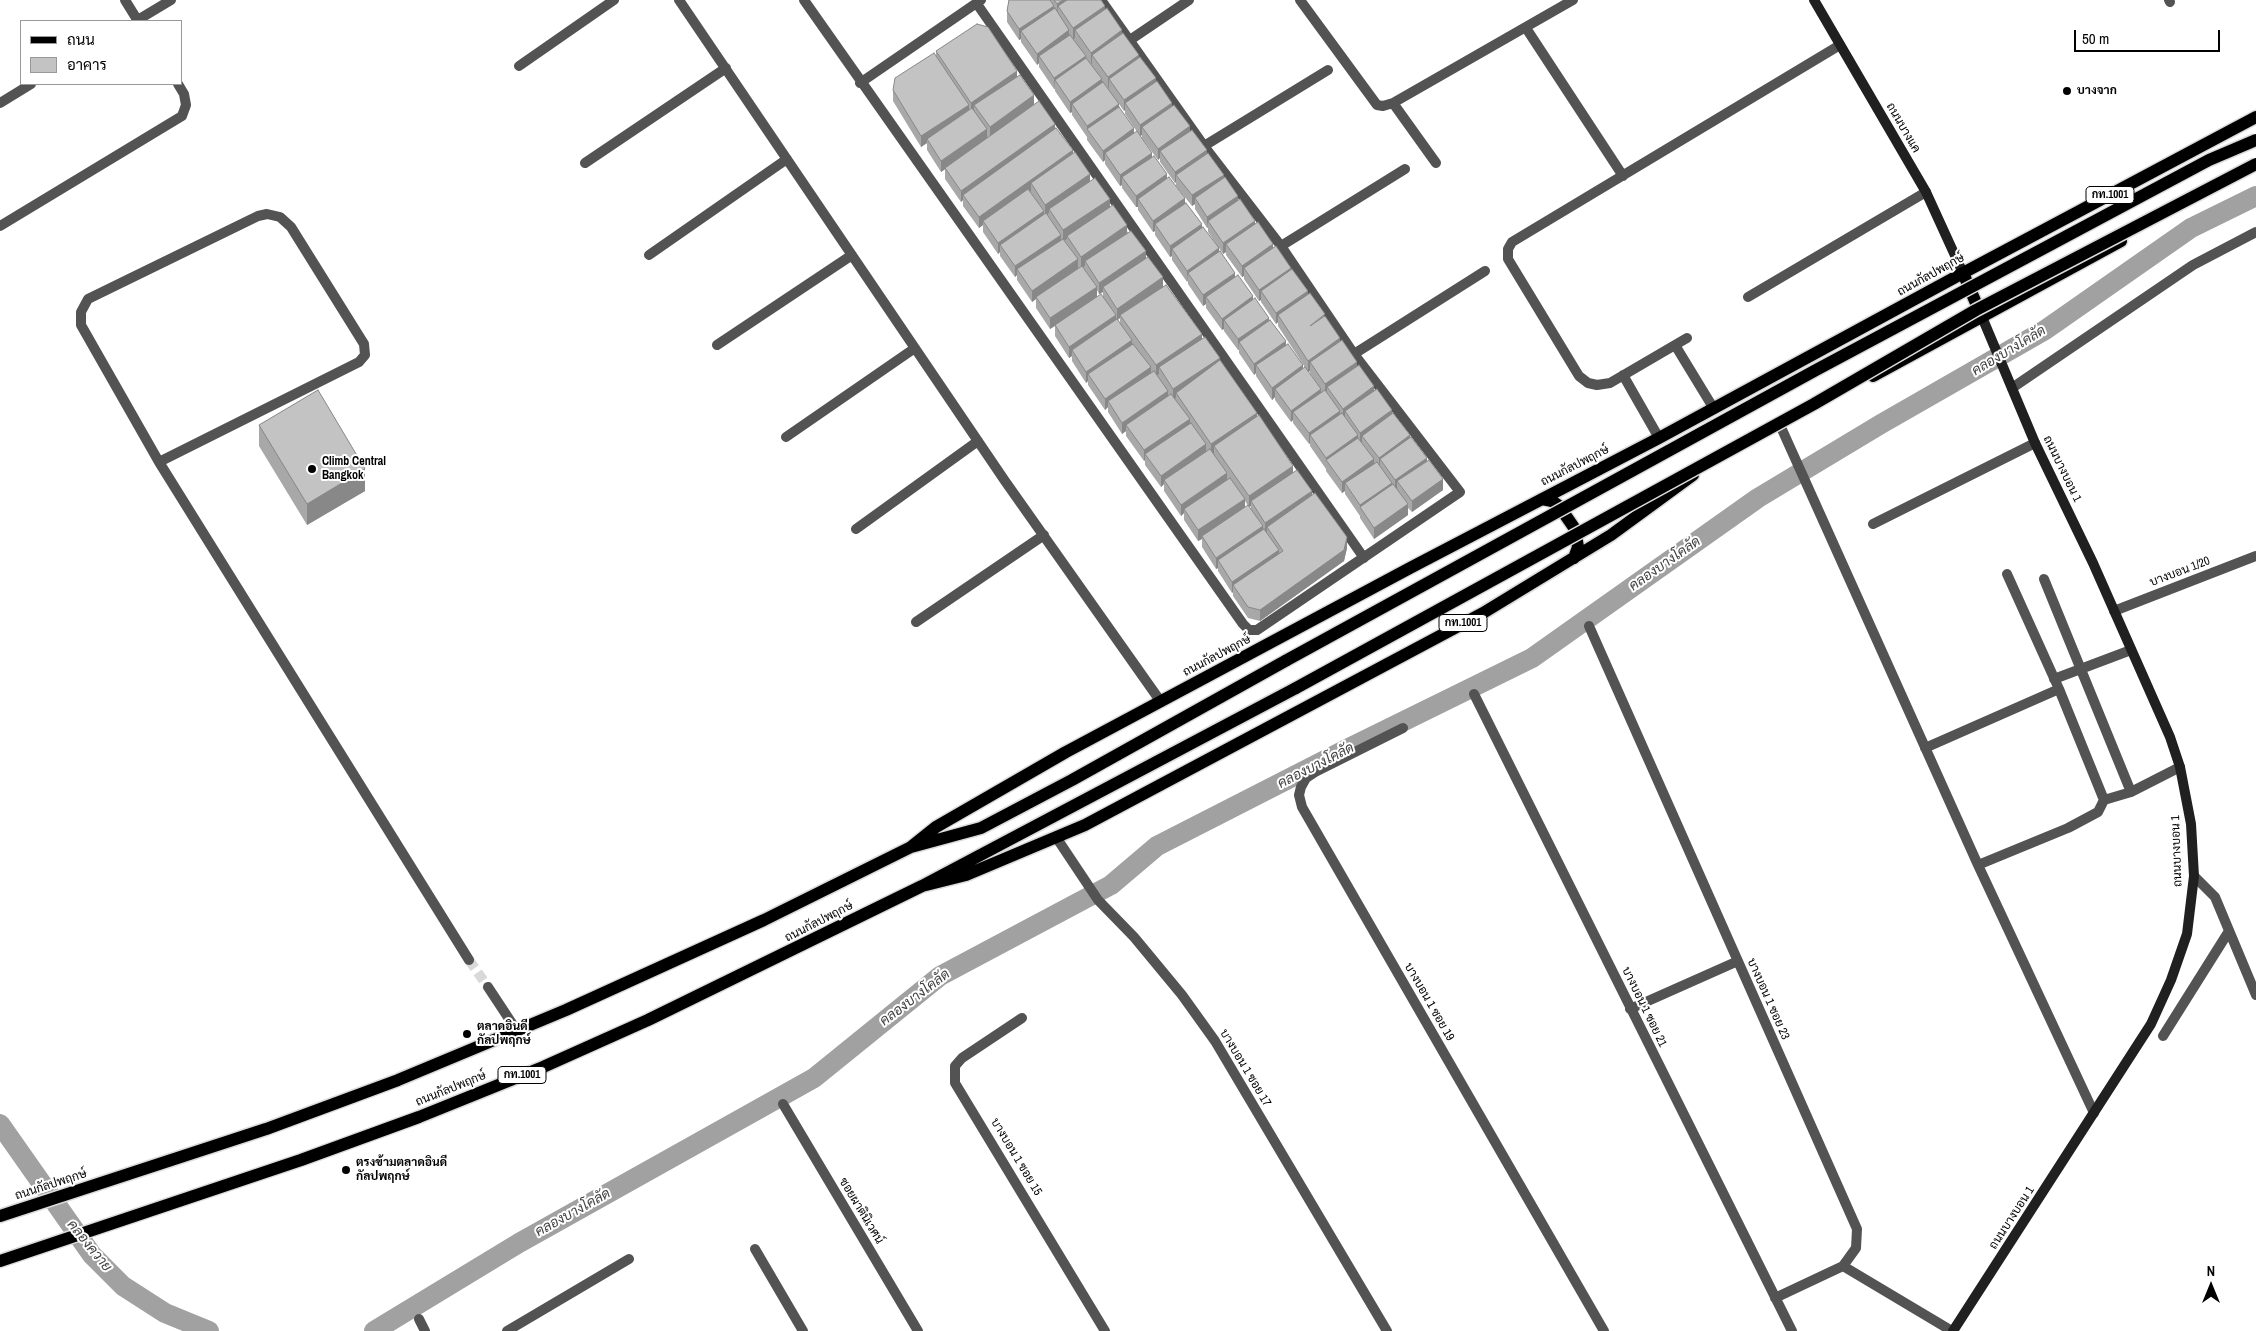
<!DOCTYPE html>
<html>
<head>
<meta charset="utf-8">
<style>
  body { margin:0 }
  #map { position:relative; width:2256px; height:1331px; overflow:hidden; background:#fff; font-family:"Archivo Narrow",Sarabun,sans-serif }
  canvas { display:block }
  .legend { position:absolute; left:20px; top:20px; width:162px; height:65px; box-sizing:border-box; background:#fff; border:1px solid #999; margin:0; padding:6px 9px; list-style:none; font-size:15px; color:#000 }
  .legend li { display:flex; align-items:center; gap:10px; height:25px }
  .legend b { width:25px; border:1px solid #999 }
  .north { position:absolute; left:2186px; top:1261px; width:50px; height:50px; -webkit-text-stroke:4px #fff; paint-order:stroke; rotate:0deg; font-size:14px; font-weight:700; line-height:20px; text-align:center; color:#000 }
  .north::after { content:''; display:block; margin:auto; width:18px; height:22px; background:#000; clip-path:polygon(50% 0,100% 100%,50% 72%,0 100%) }
  .scale { position:absolute; left:2074px; top:30px; width:146px; height:22px; box-sizing:border-box; border:2px solid #000; border-top:0; padding-left:6px; font-size:15px; line-height:18px; white-space:nowrap; color:#000; -webkit-text-stroke:4px #fff; paint-order:stroke }
</style>
</head>
<body>
<div id="map">
<canvas width="2256" height="1331"></canvas>
<ul class="legend">
<li><b style="height:6px;background:#000"></b>ถนน</li>
<li><b style="height:14px;background:#c3c3c3"></b>อาคาร</li>
</ul>
<div class="north">N</div>
<div class="scale">50 m</div>
</div>
<script>
const ctx = document.querySelector('canvas').getContext('2d');
ctx.lineJoin = 'round';
const shape = rows => new Path2D(rows.map(r => 'M' + r).join(''));
function strokePath(path, color, width, dash) { ctx.strokeStyle = color; ctx.lineWidth = width; ctx.lineCap = dash ? 'butt' : 'round'; ctx.setLineDash(dash || []); ctx.stroke(path); }
function paint(path, color) { ctx.fillStyle = color; ctx.fill(path, 'evenodd'); }
function label(font, color, halo, rows, align = 'center') {
  ctx.font = font + ' "Archivo Narrow",Sarabun,sans-serif'; ctx.lineWidth = 4; ctx.setLineDash([]); ctx.textBaseline = 'middle'; ctx.strokeStyle = halo; ctx.fillStyle = color; for (const [text, x, y, turn = 0] of rows) {
    ctx.save(); ctx.translate(x, y); ctx.rotate((+turn || 0) * Math.PI / 180); ctx.textAlign = isNaN(turn) ? turn : align; if (halo) ctx.strokeText(text, 0, 0); ctx.fillText(text, 0, 0); ctx.restore();
  }
}
strokePath(shape([
  [0,1124,92,1255,123,1286,165,1313,209,1331],
  [374,1331,519,1243,814,1078,940,976,1111,885,1157,846,1343,751,1532,658,1758,498,1881,424,2045,330,2191,228,2256,196]
]), '#a1a1a1', 20);
strokePath(shape([
  [469,960,488,987]
]), '#d9d9d9', 10, [10, 5]);
const primary = shape([
  [1963,273,1982,317],
  [1873,376,2121,241],
  [1542,499,1552,501,1559,506,1575,529,1578,547,1574,558],
  [911,847,936,827,1066,752,1410,568,1659,438,1963,273,2256,117],
  [922,886,966,875,1085,825,1483,613,1611,535,1693,475],
  [0,1216,266,1129,398,1080,566,1010,764,920,911,847,981,828,1072,780,1287,660],
  [0,1261,301,1160,419,1117,543,1067,648,1020,922,886,1296,688]
]);
strokePath(primary, '#dbdbdb', 15);
strokePath(shape([
  [125,0,138,21],
  [679,0,1005,481,1161,702],
  [804,0,1243,624,1249,630,1257,630,1460,492,1354,354,1281,246,1204,146,1101,0],
  [1300,0,1377,105,1383,106,1393,103,1573,0],
  [2169,0,2170,2],
  [977,4,1364,558],
  [136,21,171,0],
  [1526,28,1623,176],
  [1130,40,1189,0],
  [519,66,614,0],
  [860,83,981,0],
  [0,103,31,84],
  [1393,103,1436,163],
  [1204,146,1328,70],
  [585,163,726,68],
  [0,226,182,116,186,105,184,94,178,84],
  [1281,246,1405,169],
  [649,255,787,159],
  [1748,297,1926,192],
  [1687,338,1610,383,1597,385,1588,383,1579,376,1508,259,1508,249,1512,242,1840,45],
  [717,345,852,255],
  [1675,345,1714,409],
  [1354,354,1485,271],
  [1623,375,1659,438],
  [2012,388,2193,265,2256,232],
  [1780,425,1978,865,2094,1113],
  [786,437,915,348],
  [159,462,359,362,365,355,364,344,291,227,280,217,267,214,258,216,88,299,81,312,81,325,159,462,469,960],
  [1873,524,2035,443],
  [856,529,978,441],
  [2007,574,2059,689,2104,800],
  [2044,579,2131,792],
  [2114,611,2256,556],
  [916,622,1044,535],
  [1589,626,1857,1229,1856,1248,1843,1266,1952,1331],
  [2054,679,2131,650],
  [1474,694,1792,1331],
  [1403,728,1315,772,1306,778,1301,787,1299,795,1302,807,1604,1331],
  [1925,748,2059,689],
  [1056,837,1098,900,1134,937,1182,995,1215,1041,1387,1331],
  [1978,865,2068,828,2098,812,2104,800,2131,792,2180,767],
  [2194,876,2215,897,2256,995],
  [488,987,517,1031],
  [1630,1009,1738,961],
  [1022,1018,962,1058,955,1066,955,1083,1105,1331],
  [2163,1036,2229,931],
  [783,1104,918,1331],
  [755,1249,803,1331],
  [1775,1298,1843,1266],
  [419,1319,425,1331],
  [507,1331,629,1259]
]), '#535353', 10);
strokePath(shape([
  [1814,0,1926,192,1963,273],
  [1953,1331,2151,1024,2171,980,2187,934,2194,876,2191,824,2180,767,2170,737,2093,563,2035,443,1982,317]
]), '#202020', 10);
strokePath(primary, '#000', 12);
const primaryBridge = shape([
  [1287,660,1816,370,2209,160,2256,140],
  [1296,688,1814,404,1976,310,2256,164]
]);
strokePath(primaryBridge, '#dbdbdb', 15, []);
strokePath(primaryBridge, '#000', 12);
paint(shape([
  [1009,0,1101,0,1105,10,1190,131,1224,178,1238,201,1291,270,1308,294,1325,317,1340,341,1357,366,1410,438,1427,461,1443,490,1412,512,1408,508,1408,515,1374,539,1360,518,1360,516,1345,494,1345,491,1342,493,1326,471,1326,468,1326,469,1310,446,1310,443,1309,444,1293,423,1293,420,1291,422,1275,400,1275,397,1272,400,1256,376,1256,373,1254,375,1239,353,1239,350,1238,350,1224,331,1224,329,1222,330,1206,308,1206,304,1203,306,1188,284,1188,281,1187,282,1172,260,1172,256,1170,257,1155,235,1155,231,1153,232,1138,210,1138,207,1136,207,1122,188,1122,185,1120,186,1105,164,1105,160,1103,162,1087,140,1087,137,1072,115,1072,112,1070,113,1055,91,1055,89,1054,89,1039,67,1039,63,1037,65,1021,42,1021,39,1019,40,1007,22,1007,11],
  [1119,104,1124,111,1125,110,1125,114,1140,136,1142,135,1142,138,1158,160,1160,158,1160,162,1175,183,1176,182,1176,186,1192,206,1195,204,1195,209,1207,228,1208,228,1208,232,1218,247,1202,228,1185,204,1167,178,1134,133,1119,107],
  [1219,248,1223,254,1226,252,1226,255,1242,277,1244,276,1244,279,1259,301,1261,300,1261,302,1276,324,1278,322,1278,326,1308,372,1310,371,1310,373,1318,386,1303,369,1269,321,1235,277,1219,252],
  [936,51,1017,76,1034,104,1055,129,1073,154,1090,181,1110,207,1146,258,1163,286,1202,339,1220,360,1257,416,1293,473,1312,495,1347,548,1344,561,1260,621,1248,618,1233,596,1233,592,1232,593,1218,571,1218,568,1216,569,1202,547,1202,539,1198,541,1184,520,1184,513,1181,516,1164,491,1164,484,1161,487,1145,465,1145,460,1144,461,1126,436,1126,431,1122,434,1108,412,1108,407,1105,410,1088,385,1088,381,1086,383,1072,361,1072,356,1069,358,1055,336,1055,326,1050,329,1036,308,1036,299,1032,302,1017,280,1017,275,1015,277,1000,256,1000,252,998,254,983,232,983,225,979,228,963,206,963,200,961,202,945,179,945,169,941,172,927,150,927,143,921,147,893,101,893,90,936,56],
  [1097,290,1099,294,1103,292,1103,297,1097,297],
  [1120,318,1120,323,1118,320],
  [1245,501,1249,507,1251,506,1251,510,1245,507],
  [259,425,365,491,307,525,259,446]
]), '#a8a8a8');
paint(shape([
  [1063,0,1078,0,1058,6,1057,15,1057,4],
  [1054,6,1054,17,1021,31,1021,39,1019,40,1019,29],
  [1105,6,1105,17,1075,30,1075,38,1073,39,1073,28],
  [1069,30,1069,41,1039,56,1039,63,1037,65,1037,54],
  [1122,30,1122,41,1092,55,1092,63,1091,64,1091,53],
  [1139,55,1139,66,1109,79,1109,87,1108,88,1108,77],
  [1086,56,1086,67,1055,80,1054,89,1054,78],
  [1017,71,1017,82,974,105,974,112,971,114,971,103],
  [1156,78,1156,89,1125,103,1125,110,1124,111,1124,100],
  [1102,79,1102,90,1072,104,1072,112,1070,113,1070,102],
  [1034,95,1034,106,990,138,990,127],
  [1172,103,1172,114,1142,127,1142,135,1140,136,1140,125],
  [1119,104,1119,115,1087,129,1087,126],
  [969,105,969,116,927,139,927,143,921,147,921,136],
  [1055,124,1055,135,963,195,963,200,961,202,961,191],
  [1190,126,1190,137,1160,151,1160,158,1158,160,1158,149],
  [1134,128,1134,139,1105,153,1105,160,1103,162,1103,151],
  [987,129,987,140,941,172,941,161],
  [1073,150,1073,161,1031,183,1031,191,985,224,983,221,983,225,979,228,979,217],
  [1207,150,1207,161,1176,175,1176,182,1175,183,1175,172],
  [1152,153,1152,164,1122,177,1122,185,1120,186,1120,175],
  [1090,174,1090,185,1049,209,1049,213,1045,216,1045,205],
  [1167,174,1167,186,1138,199,1138,207,1136,207,1136,196],
  [1224,175,1224,186,1195,198,1195,204,1192,206,1192,195],
  [1238,196,1238,207,1208,221,1207,228,1207,217],
  [1185,198,1185,209,1155,224,1155,231,1153,232,1153,221],
  [1110,199,1110,210,1067,236,1067,239,1063,241,1063,230],
  [1044,211,1044,222,1000,245,1000,252,998,254,998,243],
  [1255,221,1255,232,1226,244,1226,252,1223,254,1223,243],
  [1202,224,1202,235,1172,249,1172,256,1170,257,1170,246],
  [1127,225,1127,236,1085,261,1085,266,1081,268,1081,257],
  [1061,235,1061,246,1017,269,1017,275,1015,277,1015,266],
  [1273,244,1273,255,1244,268,1244,276,1242,277,1242,266],
  [1219,248,1219,259,1188,273,1187,282,1187,271],
  [1146,251,1146,262,1103,287,1103,292,1099,294,1099,283],
  [1078,259,1078,270,1036,297,1036,299,1032,302,1032,291],
  [1291,268,1291,279,1261,291,1261,300,1259,301,1259,290],
  [1235,273,1235,284,1206,297,1206,304,1203,306,1203,295],
  [1163,277,1163,288,1120,315,1120,318,1117,320,1117,309],
  [1097,287,1097,298,1050,329,1050,318],
  [1308,291,1308,302,1278,315,1278,322,1276,324,1276,313],
  [1253,296,1253,307,1224,320,1224,329,1222,330,1222,319],
  [1116,315,1116,326,1072,350,1072,356,1069,358,1069,347],
  [1269,318,1269,329,1239,342,1238,350,1238,339],
  [1202,334,1202,345,1159,367,1159,374,1156,376,1156,365],
  [1340,338,1340,349,1310,362,1310,371,1308,372,1308,361],
  [1132,340,1132,351,1088,374,1088,381,1086,383,1086,372],
  [1286,341,1286,352,1256,365,1256,373,1254,375,1254,364],
  [1220,358,1220,369,1176,393,1176,398,1173,400,1173,389],
  [1357,362,1357,373,1327,387,1327,394,1325,395,1325,384],
  [1303,365,1303,376,1275,389,1275,397,1272,400,1272,388],
  [1151,367,1151,378,1108,401,1108,407,1105,410,1105,399],
  [1374,386,1374,397,1345,411,1345,418,1343,420,1343,409],
  [1321,389,1321,400,1293,412,1293,420,1291,422,1291,411],
  [1168,391,1168,402,1126,425,1126,431,1122,434,1122,423],
  [1392,410,1392,421,1362,436,1362,442,1360,444,1360,433],
  [1340,411,1340,422,1310,435,1310,443,1309,444,1309,433],
  [1257,413,1257,424,1214,446,1214,453,1211,455,1211,444],
  [1190,419,1190,430,1145,454,1145,460,1144,461,1144,450],
  [1358,435,1358,446,1326,460,1326,469,1326,458],
  [1410,435,1410,446,1380,459,1380,468,1379,469,1379,458],
  [1206,444,1206,455,1164,480,1164,484,1161,487,1161,476],
  [1427,458,1427,469,1397,481,1397,490,1395,491,1395,480],
  [1374,459,1374,470,1345,483,1345,491,1342,493,1342,482],
  [1293,466,1293,477,1251,501,1251,506,1249,507,1249,496],
  [365,469,365,491,307,525,307,504],
  [1227,473,1227,484,1184,509,1184,513,1181,516,1181,505],
  [1443,479,1443,490,1412,512,1412,501],
  [1392,483,1392,494,1360,507,1360,516,1360,505],
  [1312,491,1312,502,1267,527,1267,533,1265,534,1265,523],
  [1245,499,1245,510,1202,536,1202,539,1198,541,1198,530],
  [1408,504,1408,515,1374,539,1374,528],
  [1263,526,1263,537,1218,560,1218,568,1216,569,1216,558],
  [1347,537,1347,548,1344,561,1260,621,1260,610],
  [1279,550,1279,561,1233,585,1233,592,1232,593,1232,582]
]), '#888');
const building = shape([
  [1009,0,1050,0,1054,6,1019,29,1007,11,1009,0],
  [1054,0,1063,0,1057,4,1054,0],
  [1067,0,1101,0,1105,6,1073,28,1058,6,1067,0],
  [1055,8,1069,30,1037,54,1021,31,1055,8],
  [1107,8,1122,30,1091,53,1075,30,1107,8],
  [977,24,988,27,1017,71,971,103,936,51,977,24],
  [1123,33,1139,55,1108,77,1092,55,1123,33],
  [1070,35,1086,56,1054,78,1039,56,1070,35],
  [934,53,969,105,921,136,893,90,895,78,934,53],
  [1140,57,1156,78,1124,100,1109,79,1140,57],
  [1086,58,1102,79,1070,102,1055,80,1086,58],
  [1020,75,1034,95,990,127,974,105,1020,75],
  [1157,81,1172,103,1140,125,1125,103,1157,81],
  [1103,82,1119,104,1087,126,1072,104,1103,82],
  [1039,101,1055,124,961,191,945,168,1039,101],
  [1174,105,1190,126,1158,149,1142,127,1174,105],
  [1119,107,1134,128,1103,151,1087,129,1119,107],
  [972,108,987,129,941,161,927,139,972,108],
  [1056,128,1073,150,979,217,963,195,1056,128],
  [1192,130,1207,150,1175,172,1160,151,1192,130],
  [1137,131,1152,153,1120,175,1105,153,1137,131],
  [1075,152,1090,174,1045,205,1031,183,1075,152],
  [1208,153,1224,175,1192,195,1176,175,1208,153],
  [1154,156,1167,174,1136,196,1122,177,1154,156],
  [1169,177,1185,198,1153,221,1138,199,1169,177],
  [1225,177,1238,196,1207,217,1195,198,1225,177],
  [1095,178,1110,199,1063,230,1049,209,1095,178],
  [1028,189,1044,211,998,243,983,221,1028,189],
  [1240,199,1255,221,1223,243,1208,221,1240,199],
  [1186,203,1202,224,1170,246,1155,224,1186,203],
  [1113,205,1127,225,1081,257,1067,236,1113,205],
  [1046,213,1061,235,1015,266,1000,245,1046,213],
  [1258,222,1273,244,1242,266,1226,244,1258,222],
  [1203,227,1219,248,1187,271,1172,249,1203,227],
  [1131,231,1146,251,1099,283,1085,261,1131,231],
  [1063,239,1078,259,1032,291,1017,269,1063,239],
  [1276,246,1291,268,1259,290,1244,268,1276,246],
  [1220,251,1235,273,1203,295,1188,273,1220,251],
  [1148,257,1163,277,1117,309,1103,287,1148,257],
  [1082,266,1097,287,1050,318,1036,297,1082,266],
  [1292,269,1308,291,1276,313,1261,291,1292,269],
  [1238,275,1253,296,1222,319,1206,297,1238,275],
  [1166,285,1202,334,1156,365,1120,315,1166,285],
  [1310,293,1325,314,1310,326,1325,316,1340,338,1308,361,1278,315,1310,293],
  [1101,294,1116,315,1069,347,1055,325,1101,294],
  [1255,298,1269,318,1238,339,1224,320,1255,298],
  [1117,319,1132,340,1086,372,1072,350,1117,319],
  [1270,320,1286,341,1254,364,1239,342,1270,320],
  [1205,337,1220,358,1173,389,1159,367,1205,337],
  [1342,340,1357,362,1325,384,1310,362,1342,340],
  [1133,344,1151,367,1105,399,1088,374,1133,344],
  [1288,344,1303,365,1272,388,1256,365,1288,344],
  [1220,360,1257,413,1211,444,1176,393,1220,360],
  [1359,365,1374,386,1343,409,1327,387,1359,365],
  [1305,367,1321,389,1291,411,1275,389,1305,367],
  [1154,371,1168,391,1122,423,1108,401,1154,371],
  [1377,389,1392,410,1360,433,1345,411,1377,389],
  [318,390,365,469,307,504,259,425,318,390],
  [1325,390,1340,411,1309,433,1293,412,1325,390],
  [1171,394,1190,419,1144,450,1126,425,1171,394],
  [1342,413,1358,435,1326,458,1310,435,1342,413],
  [1393,413,1410,435,1379,458,1362,436,1393,413],
  [1259,415,1293,466,1249,496,1214,446,1259,415],
  [1191,423,1206,444,1161,476,1145,454,1191,423],
  [1411,437,1427,458,1395,480,1380,459,1411,437],
  [1358,438,1374,459,1342,482,1326,460,1358,438],
  [1210,449,1227,473,1181,505,1164,480,1210,449],
  [1429,460,1443,479,1412,501,1397,481,1429,460],
  [1377,462,1392,483,1360,505,1345,483,1377,462],
  [1297,470,1312,491,1265,523,1251,501,1297,470],
  [1230,478,1245,499,1198,530,1184,509,1230,478],
  [1393,484,1408,504,1374,528,1360,507,1393,484],
  [1315,493,1347,537,1344,550,1260,610,1248,607,1233,585,1283,551,1267,527,1315,493],
  [1248,505,1263,526,1216,558,1202,536,1248,505],
  [1264,529,1279,550,1232,582,1218,560,1264,529]
]);
paint(building, '#c3c3c3');
strokePath(building, '#888', 1);
for (const [x, y, r, color] of [
  [2067,91,5,"#000"],
  [312,469,5,"#000"],
  [467,1034,5,"#000"],
  [346,1170,5,"#000"]
]) { const dot = new Path2D(); dot.arc(x, y, r, 0, 2 * Math.PI); ctx.fillStyle = color; ctx.fill(dot); strokePath(dot, '#fff', 2); }
for (const [x, y, w] of [
  [2110,195,48],
  [1463,623,48],
  [522,1075,48]
]) { const box = new Path2D(); box.roundRect(x - w / 2, y - 8.5, w, 17, 4); ctx.fillStyle = '#fff'; ctx.fill(box); strokePath(box, '#000', 1); }
label('bold 11px', '#000', null, [
  ["กท.1001",2110,195],
  ["กท.1001",1463,623],
  ["กท.1001",522,1075]
]);
label('bold 12px', '#000', '#fff', [
  ["บางจาก",2077,91],
  ["Climb Central",322,462],
  ["Bangkok",322,476],
  ["ตลาดอินดี",477,1027],
  ["กัลปพฤกษ์",477,1041],
  ["ตรงข้ามตลาดอินดี",356,1163],
  ["กัลปพฤกษ์",356,1177]
], 'left');
label('12px', '#000', '#fff', [
  ["ถนนบางแค",1903,128,60],
  ["ถนนกัลปพฤกษ์",1931,275,-29],
  ["ถนนกัลปพฤกษ์",1575,466,-27],
  ["ถนนบางบอน 1",2062,469,64],
  ["บางบอน 1/20",2180,572,-21],
  ["ถนนกัลปพฤกษ์",1217,656,-28],
  ["ถนนบางบอน 1",2177,851,-92],
  ["ถนนกัลปพฤกษ์",819,922,-27],
  ["บางบอน 1 ซอย 23",1768,999,66],
  ["บางบอน 1 ซอย 19",1429,1002,60],
  ["บางบอน 1 ซอย 21",1644,1007,64],
  ["บางบอน 1 ซอย 17",1245,1068,59],
  ["ถนนกัลปพฤกษ์",451,1089,-22],
  ["บางบอน 1 ซอย 15",1016,1157,59],
  ["ถนนกัลปพฤกษ์",51,1185,-18],
  ["ซอยผาตินิเวศน์",861,1211,59],
  ["ถนนบางบอน 1",2012,1218,-57]
]);
label('italic 14px', '#424242', '#fff', [
  ["คลองบางโคลัด",2009,351,-31],
  ["คลองบางโคลัด",1665,564,-35],
  ["คลองบางโคลัด",1316,766,-27],
  ["คลองบางโคลัด",915,998,-37],
  ["คลองบางโคลัด",573,1213,-29],
  ["คลองควาย",89,1246,51]
]);
</script>
</body>
</html>
